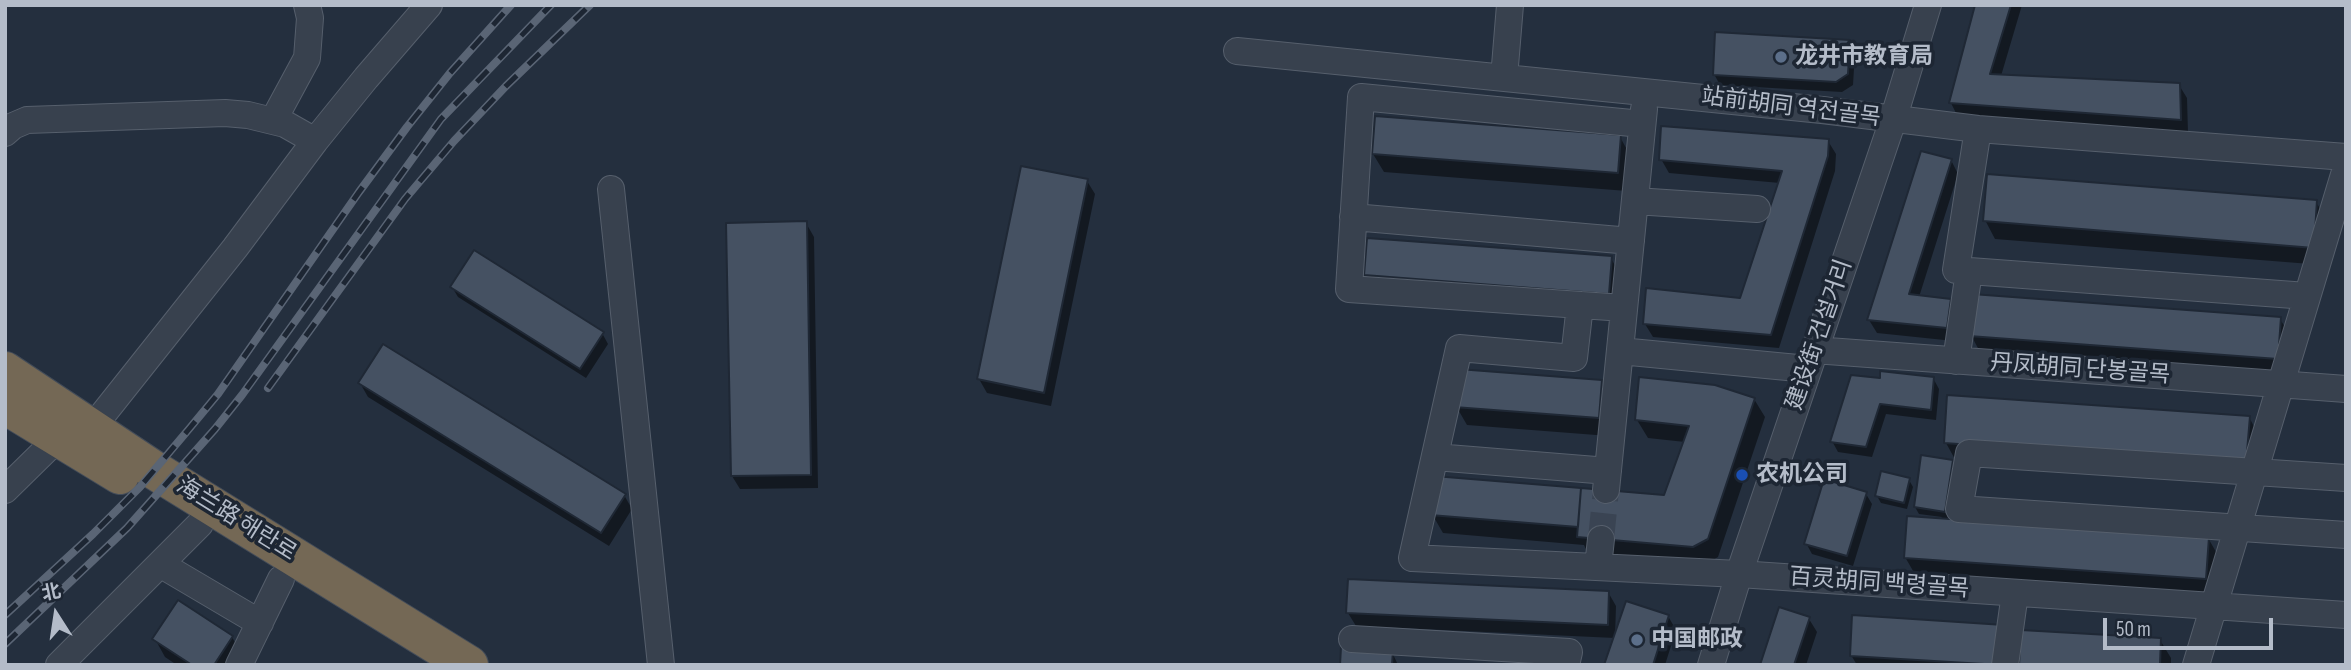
<!DOCTYPE html>
<html>
<head>
<meta charset="utf-8">
<style>
  body { margin:0 }
  #map { position:relative; width:2351px; height:670px; overflow:hidden; background:#242f3e; font-family:"Sofia Sans Condensed","Noto Sans SC",sans-serif }
  canvas { display:block }
  .frame { position:absolute; inset:0; border:7px solid #b4bcc9; pointer-events:none }
  .north { position:absolute; left:21px; top:579px; width:70px; height:70px; -webkit-text-stroke:5px #1d2633; paint-order:stroke; rotate:348deg; font-size:19px; font-weight:700; line-height:28px; text-align:center; color:#b4bcc9 }
  .north::after { content:''; display:block; margin:auto; width:24px; height:32px; background:#b4bcc9; clip-path:polygon(50% 0,100% 100%,50% 72%,0 100%) }
  .scale { position:absolute; left:2103px; top:618px; width:170px; height:32px; box-sizing:border-box; border:4px solid #b4bcc9; border-top:0; padding-left:9px; font-size:21px; line-height:24px; white-space:nowrap; color:#b4bcc9; -webkit-text-stroke:5px #1d2633; paint-order:stroke }
</style>
</head>
<body>
<div id="map">
<canvas width="2351" height="670"></canvas>
<div class="frame"></div>
<div class="north">北</div>
<div class="scale">50 m</div>
</div>
<script>
const ctx = document.querySelector('canvas').getContext('2d');
ctx.lineJoin = 'round';
function paint(path, color) { ctx.fillStyle = color; ctx.fill(path, 'evenodd'); }
const shape = rows => new Path2D(rows.map(r => 'M' + r).join(''));
function strokePath(path, color, width, dash) { ctx.strokeStyle = color; ctx.lineWidth = width; ctx.lineCap = dash ? 'butt' : 'round'; ctx.setLineDash(dash || []); ctx.stroke(path); }
function label(font, color, halo, rows, align = 'center') {
  ctx.font = font + ' "Sofia Sans Condensed","Noto Sans SC","Noto Sans KR",sans-serif'; ctx.lineWidth = 7; ctx.setLineDash([]); ctx.textBaseline = 'middle'; ctx.strokeStyle = halo; ctx.fillStyle = color; for (const [text, x, y, turn = 0] of rows) {
    ctx.save(); ctx.translate(x, y); ctx.rotate((+turn || 0) * Math.PI / 180); ctx.textAlign = isNaN(turn) ? turn : align; if (halo) ctx.strokeText(text, 0, 0); ctx.fillText(text, 0, 0); ctx.restore();
  }
}
paint(shape([
  [1978,5,2022,5,2001,76,2179,85,2187,98,2188,133,1958,117,1951,103],
  [1849,42,1855,52,1853,85,1842,92,1720,85,1714,74],
  [1620,137,1630,155,1627,191,1384,172,1373,154],
  [1828,141,1836,154,1835,171,1779,348,1653,337,1645,324,1742,299,1780,183,1669,173,1661,159],
  [1951,160,1958,174,1919,297,1950,301,1958,314,1954,341,1877,333,1869,320],
  [1087,181,1095,194,1051,406,987,393,979,379],
  [2316,202,2327,220,2323,265,1995,239,1985,220],
  [806,223,814,237,818,488,740,489,732,476],
  [1611,258,1621,277,1619,312,1376,293,1366,275],
  [452,287,602,333,608,344,586,378,458,297],
  [2280,319,2291,337,2288,377,1981,354,1971,335],
  [1933,378,1939,389,1936,420,1886,414,1872,457,1838,452,1832,441,1881,380],
  [1601,382,1612,400,1609,436,1467,425,1456,406],
  [360,383,624,495,632,509,609,546,368,397],
  [1754,399,1765,417,1718,557,1704,565,1589,555,1584,545,1443,533,1432,514,1665,497,1685,442,1648,438,1637,420],
  [2249,417,2259,436,2256,482,1956,461,1946,443],
  [1952,461,1956,468,1948,520,2208,538,2219,557,2216,597,1916,576,1905,557,1942,517,1919,514,1915,507],
  [1909,480,1913,487,1907,509,1881,503,1877,496],
  [1866,494,1872,504,1853,566,1812,554,1806,543],
  [1608,592,1616,606,1615,637,1668,616,1676,630,1665,665,1606,665,1615,638,1356,626,1348,613],
  [1809,619,1817,632,1806,665,1762,665],
  [232,637,242,655,236,665,177,665,165,657,155,639],
  [2160,640,2171,658,2171,665,2020,665],
  [1392,652,1398,665,1342,665],
  [1851,655,2012,665,1857,665]
]), '#0007');
const building = shape([
  [1975,5,2011,5,1990,74,2180,83,2181,120,1949,103,1975,5],
  [1715,32,1850,40,1848,74,1836,82,1713,75,1715,32],
  [1375,116,1621,135,1618,173,1372,154,1375,116],
  [1661,126,1829,139,1828,156,1771,335,1643,324,1646,288,1740,298,1782,171,1659,160,1661,126],
  [1921,151,1952,159,1909,294,1951,299,1947,328,1867,320,1921,151],
  [1021,166,1088,179,1044,393,977,379,1021,166],
  [1987,174,2317,200,2314,248,1983,221,1987,174],
  [807,221,811,475,731,476,726,223,807,221],
  [1367,238,1612,256,1609,294,1364,275,1367,238],
  [474,250,604,332,580,369,450,287,474,250],
  [1972,294,2281,317,2278,359,1969,336,1972,294],
  [383,344,626,494,601,533,358,383,383,344],
  [1458,369,1602,380,1599,418,1454,407,1458,369],
  [1880,371,1934,377,1931,410,1880,404,1866,447,1830,442,1851,375,1880,378,1880,371],
  [1639,377,1715,385,1755,398,1708,539,1693,547,1577,537,1581,488,1664,495,1689,426,1635,420,1639,377],
  [1947,395,2250,416,2246,464,1944,443,1947,395],
  [1921,455,1953,460,1945,512,1914,507,1921,455],
  [1881,471,1910,478,1904,503,1875,496,1881,471],
  [1434,476,1581,488,1578,527,1430,515,1434,476],
  [1824,479,1867,492,1847,556,1804,544,1824,479],
  [1907,516,2209,537,2206,579,1904,558,1907,516],
  [1348,579,1609,591,1608,625,1346,613,1348,579],
  [178,600,233,636,214,665,192,665,152,639,178,600],
  [1626,601,1669,615,1653,665,1604,665,1626,601],
  [1779,607,1810,617,1794,665,1760,665,1779,607],
  [1852,615,2004,625,2001,665,1850,656,1852,615],
  [2021,630,2161,638,2160,665,2019,665,2021,630],
  [1341,647,1393,650,1392,665,1340,665,1341,647]
]);
paint(building, '#455162');
strokePath(building, '#1f2835', 2);
strokePath(shape([
  [1601,539,1606,490]
]), '#3a4453', 26, [26, 13]);
const minor = shape([
  [1237,51,1822,110,1978,129,2346,157],
  [1504,78,1510,5],
  [273,121,307,58,310,18,307,5],
  [1978,129,1956,270,2307,296],
  [5,133,13,126,27,120,225,113,248,115,285,124,315,141],
  [611,189,661,665],
  [1635,201,1757,209],
  [1353,217,1631,241],
  [1580,305,1574,358,1459,348,1412,558,1739,574,2346,615],
  [1624,308,1349,289,1361,97,1642,124],
  [1814,350,2346,389],
  [1620,351,1808,369],
  [1956,361,1969,271],
  [92,428,235,248,315,141,366,78,429,5],
  [1435,457,1608,471],
  [2346,478,1969,453,1959,509,2346,535],
  [5,490,58,438],
  [1606,490,1644,109],
  [160,564,260,623],
  [1598,567,1601,539],
  [1352,639,1569,652,1566,665],
  [59,665,200,524],
  [239,665,281,579],
  [1711,665,1739,574,1893,120,1928,5],
  [2005,665,2015,593],
  [2196,665,2346,168]
]);
const highway = shape([
  [5,371,154,470,469,665],
  [5,405,120,475]
]);
strokePath(minor, '#565f6c', 28);
strokePath(highway, '#434c59', 40);
strokePath(minor, '#38414e', 26);
strokePath(highway, '#746855', 38);
const rail = shape([
  [268,388,405,199,454,141,506,86,590,5],
  [5,615,93,534,140,487,189,429,218,394,359,192,407,127,450,73,511,5],
  [5,644,127,528,215,429,242,395,441,119,551,5]
]);
strokePath(rail, '#5a6575', 8);
strokePath(rail, '#1d2633', 5, [16]);
for (const [x, y, r, color] of [
  [1781,57,7,"#5c6f8a"],
  [1742,475,7,"#1a4fb4"],
  [1637,640,7,"#5c6f8a"]
]) { const dot = new Path2D(); dot.arc(x, y, r, 0, 2 * Math.PI); ctx.fillStyle = color; ctx.fill(dot); strokePath(dot, '#1d2633', 2.5); }
label('bold 23px', '#b4bcc9', '#1d2633', [
  ["龙井市教育局",1795,57],
  ["农机公司",1756,475],
  ["中国邮政",1651,640]
], 'left');
label('23px', '#b4bcc9', '#1d2633', [
  ["站前胡同 역전골목",1791,108,7],
  ["建设街 건설거리",1820,335,-71],
  ["丹凤胡同 단봉골목",2080,370,4],
  ["海兰路 해란로",236,520,32],
  ["百灵胡同 백령골목",1879,584,4]
]);
</script>
</body>
</html>
